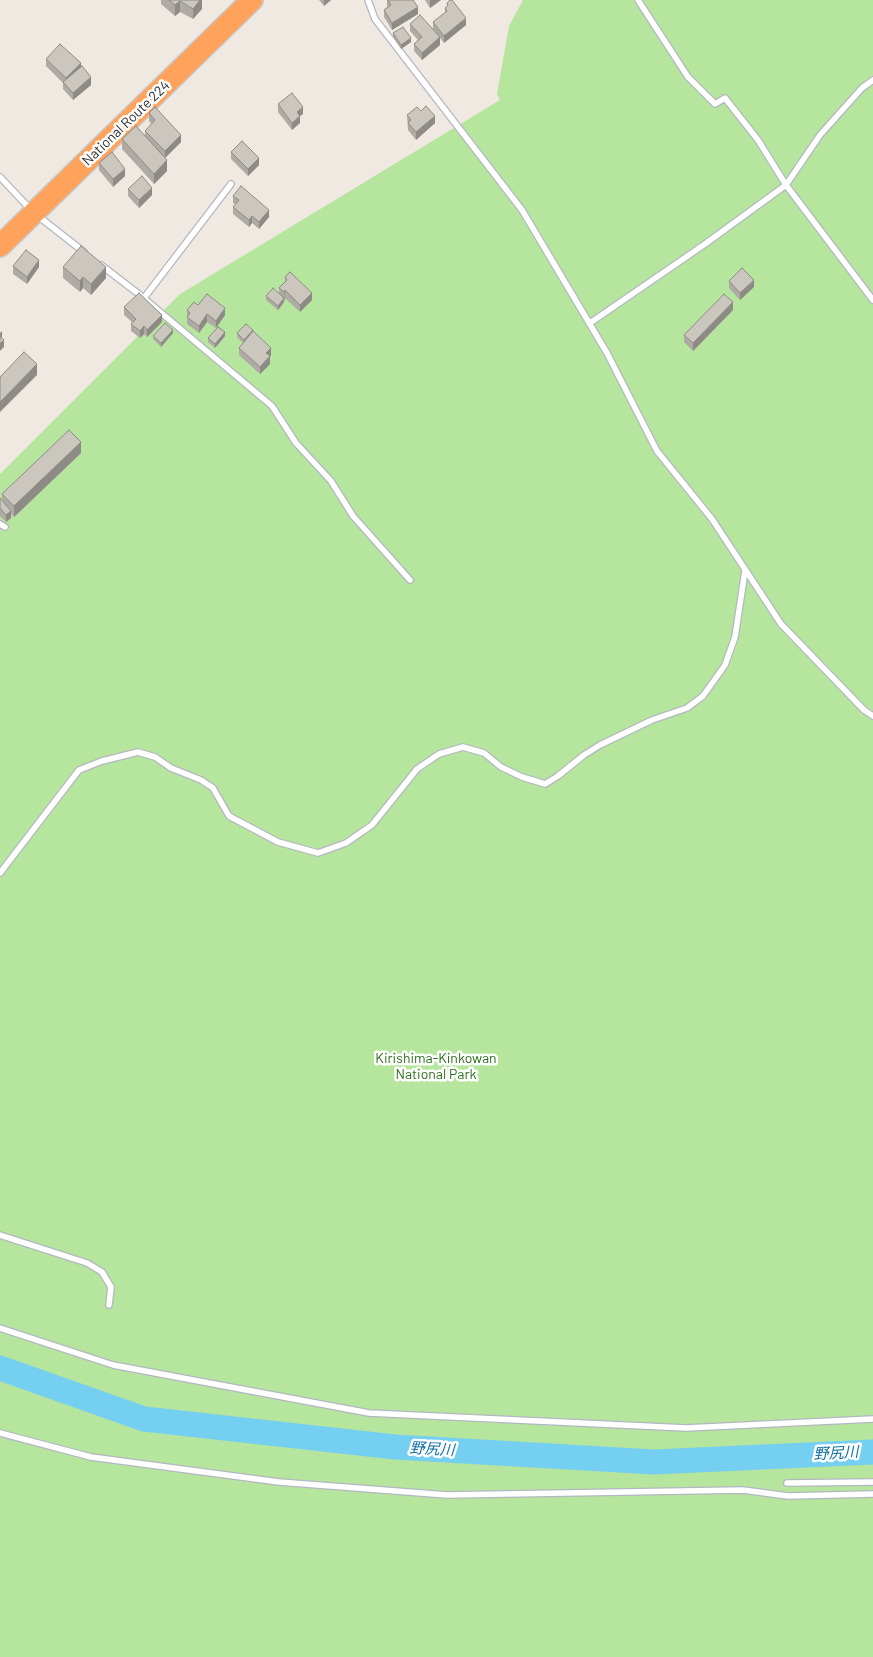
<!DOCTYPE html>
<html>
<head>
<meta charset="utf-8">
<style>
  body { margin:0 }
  canvas { display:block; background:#efe9e1 }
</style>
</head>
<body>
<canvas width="873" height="1657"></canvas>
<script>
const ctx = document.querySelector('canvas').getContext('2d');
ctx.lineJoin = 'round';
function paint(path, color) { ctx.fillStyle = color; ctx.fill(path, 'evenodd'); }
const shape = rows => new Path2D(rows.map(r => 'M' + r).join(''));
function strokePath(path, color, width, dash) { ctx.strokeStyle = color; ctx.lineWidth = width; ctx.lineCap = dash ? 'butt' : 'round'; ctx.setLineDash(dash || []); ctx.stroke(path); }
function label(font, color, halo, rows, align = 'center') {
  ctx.font = font + ' Barlow,"Noto Sans JP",sans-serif'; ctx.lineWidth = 5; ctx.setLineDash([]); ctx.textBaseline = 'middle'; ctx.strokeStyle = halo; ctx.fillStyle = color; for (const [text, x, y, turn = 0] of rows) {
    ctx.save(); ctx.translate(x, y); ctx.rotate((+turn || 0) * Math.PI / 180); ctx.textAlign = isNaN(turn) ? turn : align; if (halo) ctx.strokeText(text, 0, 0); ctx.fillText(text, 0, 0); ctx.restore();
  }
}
paint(shape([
  [523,0,873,0,873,1657,0,1657,0,474,180,294,500,100,497,94,509,26]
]), '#b6e59e');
strokePath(shape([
  [0,1368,144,1419,395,1447,654,1462,873,1452]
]), '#75cff0', 25);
const lane = shape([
  [368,0,375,19,522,210,607,353,657,451,712,519,781,624,864,710,873,716],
  [638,0,688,77,715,104,725,98,758,140,786,185,873,300],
  [0,177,31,210],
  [38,216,84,252],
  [101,265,140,295,272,406,296,443,331,481,353,516,410,580],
  [144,298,231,184],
  [590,323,705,244,786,185,820,135,862,88,873,80],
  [0,524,5,527],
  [0,873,79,770,102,761,138,752,155,757,171,768,201,780,213,788,229,816,278,842,318,853,346,843,372,825,417,769,439,754,463,747,484,753,501,767,522,777,545,784,558,776,584,755,600,745,652,720,687,708,703,696,725,665,735,637,745,571],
  [0,1235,87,1263,102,1272,111,1287,109,1305],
  [0,1328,113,1365,369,1413,686,1428,873,1419],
  [0,1433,91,1457,279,1482,447,1495,743,1490,788,1496,873,1494],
  [787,1483,873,1482]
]);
const highway = shape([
  [0,246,252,0]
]);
strokePath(lane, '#b4b7c1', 8);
strokePath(highway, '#c9c9c9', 24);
strokePath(lane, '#fff', 5.5);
strokePath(highway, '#ffa35c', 21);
paint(shape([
  [161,0,202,0,202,9,193,19,180,12,175,16,161,4],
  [319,0,331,0,324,6],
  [387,0,413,0,418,14,392,30,384,17,384,10,388,7,387,6],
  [425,0,441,0,430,8],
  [447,3,466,25,444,43,440,38,440,45,422,60,414,51,414,44,418,40,410,31,410,24,433,29,433,22,445,13,445,8,447,6],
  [393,33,411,42,401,49,393,37],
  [46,59,81,67,91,85,73,100,63,89,63,83,46,66],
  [278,104,303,114,300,116,300,123,292,130,278,112],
  [421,111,435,123,416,140,408,130,407,115],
  [149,113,181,142,165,158,167,171,154,184,122,149,122,139,145,136,145,131,152,124,149,121],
  [231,152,259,165,248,176,231,159],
  [99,163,125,176,113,187,99,170],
  [128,189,152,195,139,208,128,196],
  [233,196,269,217,259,229,252,223,249,227,233,214,233,207,235,204,233,203],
  [13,266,39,267,27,284,13,274],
  [63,267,106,278,91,295,83,288,80,292,63,278],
  [285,277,312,300,300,312,285,298,284,302,278,310,266,300,266,296,279,294,279,288,285,282],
  [729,281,754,287,740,300,729,288],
  [198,305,225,315,216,328,207,322,199,333,187,324,187,310],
  [124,307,162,322,147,337,144,334,140,338,131,331,131,324,132,322,124,315],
  [733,310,693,351,684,342,684,335],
  [253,332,271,355,270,357,270,364,260,374,239,355,239,348,243,343,237,337,237,333],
  [173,333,161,347,153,339,153,336],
  [225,336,215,348,208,342,208,338],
  [81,453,14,517,11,514,11,518,6,522,0,516,0,498,2,501,2,494]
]), '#afaba4');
paint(shape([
  [200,0,202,0,202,9,193,19,193,9],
  [324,0,331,0,324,6],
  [430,0,441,0,430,8],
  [180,1,180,12,175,16,175,5],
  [418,7,418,14,392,30,392,23],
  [466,18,466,25,444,43,444,36],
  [440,37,440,45,422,60,422,53],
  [411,38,411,42,401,49,401,45],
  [81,63,81,70,66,86,66,78],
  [91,77,91,85,73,100,73,93],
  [303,107,303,114,300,116,300,123,292,130,292,123,297,112],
  [435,116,435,123,416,140,416,132],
  [181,135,181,142,165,158,165,151],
  [259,158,259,165,248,176,248,169],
  [167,160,167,171,154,184,154,174],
  [125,169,125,176,113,187,113,179],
  [152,188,152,195,139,208,139,200],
  [269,210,269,217,259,229,259,222],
  [252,216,252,223,249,227,249,220],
  [39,260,39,267,27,284,27,277],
  [106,267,106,278,91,295,91,284],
  [83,277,83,288,80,292,80,281],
  [754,280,754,287,740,300,740,293],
  [285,290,284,302,278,310,278,306,284,299,284,292],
  [312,293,312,300,300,312,300,305],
  [733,302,733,310,693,351,693,343],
  [225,308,225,315,216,328,216,321],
  [207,314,207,322,199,333,199,326],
  [162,315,162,322,147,337,147,330],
  [144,326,144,334,140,338,140,331],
  [173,330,173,333,161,347,161,343],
  [253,330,253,333,244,343,244,340],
  [2,331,2,338,0,340,0,333],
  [225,332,225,336,215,348,215,344],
  [4,340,4,347,0,351,0,344],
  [271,348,271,355,270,357,270,364,260,374,260,367,266,353],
  [37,364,37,375,0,412,0,402],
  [81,442,81,453,14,517,14,506],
  [11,511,11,518,6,522,6,515]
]), '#8e8b86');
const building = shape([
  [169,0,200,0,193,9,180,1,175,5,169,0],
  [388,0,413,0,418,7,392,23,384,10,391,5,388,0],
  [450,0,452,0,466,18,444,36,433,22,447,11,445,8,448,5,447,3,450,0],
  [420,15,440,37,422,53,414,44,422,37,410,24,420,15],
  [403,27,411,38,401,45,393,33,403,27],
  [60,44,81,63,66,78,46,59,60,44],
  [82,66,91,77,73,93,63,82,82,66],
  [292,93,303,107,297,112,300,116,292,123,278,104,292,93],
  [426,106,435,116,416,132,408,123,411,120,407,115,417,107,421,111,426,106],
  [155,107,181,135,165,151,145,131,155,120,149,113,155,107],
  [136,126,167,160,154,174,122,139,136,126],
  [242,141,259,158,248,169,231,152,242,141],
  [112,152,125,169,113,179,99,163,112,152],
  [142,176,152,188,139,200,128,189,142,176],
  [241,186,269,210,259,222,252,216,249,220,233,207,239,200,233,196,241,186],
  [81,246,106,267,91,284,83,277,80,281,63,267,81,246],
  [26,250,39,260,27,277,13,266,26,250],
  [742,268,754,280,740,293,729,281,742,268],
  [290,272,312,293,300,305,285,290,284,292,279,288,287,280,285,277,290,272],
  [273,288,284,298,278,306,266,296,273,288],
  [139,293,162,315,147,330,144,326,140,331,131,324,136,319,124,307,139,293],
  [207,294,225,308,216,321,207,314,199,326,187,317,190,313,187,310,194,302,198,305,207,294],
  [724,294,733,302,693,343,684,335,724,294],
  [165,323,173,330,161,343,153,336,165,323],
  [246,324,253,330,244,340,237,333,246,324],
  [218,327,225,332,215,344,208,338,218,327],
  [253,331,271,348,266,353,270,356,260,367,239,348,253,331],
  [0,336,4,340,0,344,0,336],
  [24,352,37,364,0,402,0,377,24,352],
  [69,430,81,442,14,506,2,494,69,430],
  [0,498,11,511,6,515,0,508,0,498]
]);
paint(building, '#cbc7bf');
strokePath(building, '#8e8b86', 1);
label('14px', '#2e2e2e', '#fff', [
  ["National Route 224",126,123,-44]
]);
label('14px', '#2c6e1b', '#fff', [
  ["Kirishima-Kinkowan",436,1058],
  ["National Park",436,1074]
]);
label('italic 15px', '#0d6fa3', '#fff', [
  ["野尻川",432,1449,3],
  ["野尻川",836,1453,-3]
]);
</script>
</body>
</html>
